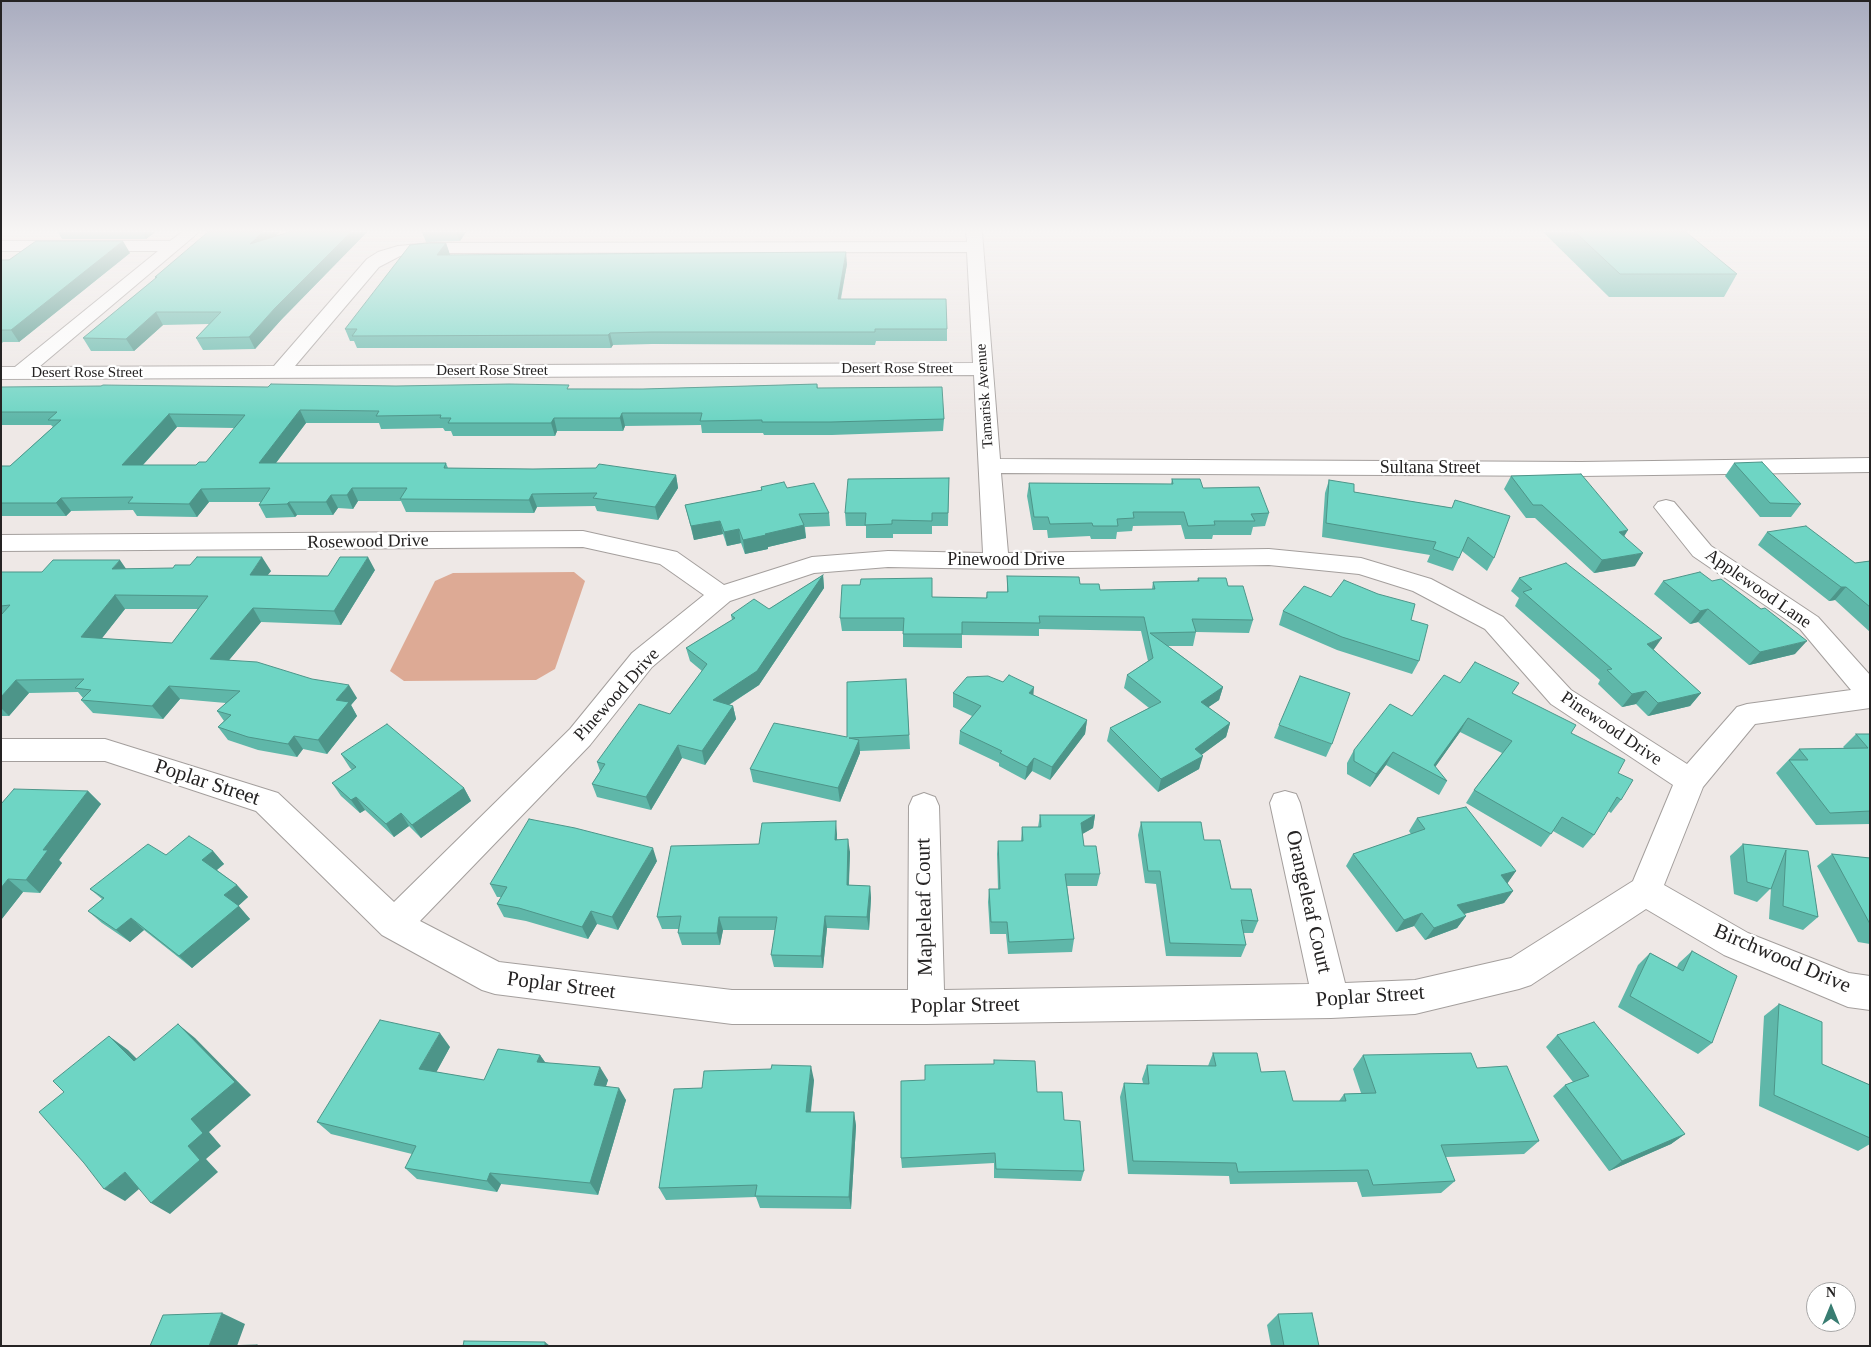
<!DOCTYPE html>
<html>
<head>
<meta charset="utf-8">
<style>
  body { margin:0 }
  #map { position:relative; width:1871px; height:1347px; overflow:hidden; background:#eee8e6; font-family:"Times New Roman",serif }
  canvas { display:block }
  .frame { position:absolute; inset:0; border:2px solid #252323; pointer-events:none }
  .north { position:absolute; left:1806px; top:1282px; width:50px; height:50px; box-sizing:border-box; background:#fff; border:1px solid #a8a7a7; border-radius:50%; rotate:0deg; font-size:14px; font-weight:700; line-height:20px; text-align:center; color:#252323 }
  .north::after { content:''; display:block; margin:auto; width:18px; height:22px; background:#397d72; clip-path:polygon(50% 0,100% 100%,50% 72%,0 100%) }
</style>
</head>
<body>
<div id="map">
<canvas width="1871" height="1347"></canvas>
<div class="frame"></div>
<div class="north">N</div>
</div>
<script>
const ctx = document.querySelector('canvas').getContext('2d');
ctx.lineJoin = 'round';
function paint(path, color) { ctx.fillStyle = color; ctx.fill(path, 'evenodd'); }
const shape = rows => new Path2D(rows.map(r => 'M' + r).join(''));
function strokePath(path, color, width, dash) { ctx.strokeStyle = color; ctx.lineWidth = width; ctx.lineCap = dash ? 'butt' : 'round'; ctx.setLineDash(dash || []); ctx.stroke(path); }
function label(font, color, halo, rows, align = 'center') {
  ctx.font = font + ' "Times New Roman",serif'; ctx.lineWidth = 4.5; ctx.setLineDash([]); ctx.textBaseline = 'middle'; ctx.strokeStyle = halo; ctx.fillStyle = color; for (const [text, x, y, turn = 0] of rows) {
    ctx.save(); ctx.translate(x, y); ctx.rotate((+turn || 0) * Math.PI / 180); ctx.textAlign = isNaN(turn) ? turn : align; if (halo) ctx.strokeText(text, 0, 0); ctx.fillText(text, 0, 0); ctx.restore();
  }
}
paint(shape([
  [574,572,585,581,555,669,536,680,404,681,390,671,435,581,453,573]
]), '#ddaa95');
const minor = shape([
  [182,232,199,232,39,367,274,366,367,259,378,252,398,246,431,243,967,242,966,232,982,232,1000,459,1581,462,1870,458,1870,472,1581,476,1001,473,1008,553,1269,549,1361,558,1431,579,1503,617,1571,690,1687,764,1737,707,1747,704,1851,690,1800,629,1693,556,1654,507,1658,502,1666,500,1674,502,1711,546,1818,617,1870,675,1870,708,1755,724,1703,787,1664,885,1748,933,1849,973,1870,976,1870,1010,1848,1007,1724,955,1646,909,1531,985,1519,989,1415,1014,1331,1018,926,1024,732,1024,495,994,482,990,382,935,256,811,105,761,1,761,1,739,105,739,278,793,394,902,570,729,632,653,704,595,660,564,583,547,1,551,1,535,583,531,677,552,724,585,812,557,888,551,983,553,974,375,1,379,1,367,15,367,158,251,1,251,1,241,170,241,182,232],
  [967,252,973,363,295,366,379,267,400,256,431,253,967,252],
  [1269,565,1359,574,1413,591,1485,629,1551,704,1673,785,1633,881,1511,958,1415,980,1345,983,1300,803,1296,794,1285,791,1274,794,1270,803,1309,984,944,990,939,806,935,797,924,793,913,797,909,806,908,990,732,990,499,962,420,921,590,745,652,667,730,601,814,573,888,567,996,569,1269,565]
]);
strokePath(minor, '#a49f9d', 2);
paint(minor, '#fff');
paint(shape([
  [58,232,155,232,146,239,62,239],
  [289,232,367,232,281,320,255,349,203,350,196,338,209,324,163,325,134,351,91,351,83,338,155,279,155,277],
  [422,232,466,232,460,241,426,242],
  [1543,232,1686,232,1737,274,1724,297,1609,297],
  [446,243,450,255,847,264,841,299,947,329,947,341,876,341,875,345,653,344,613,345,611,348,357,348,354,341,350,341,345,329],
  [130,253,19,342,3,342,1,344,1,260],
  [817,384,818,388,944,419,943,431,832,435,764,435,763,433,702,433,701,425,625,426,623,431,557,431,555,436,453,436,451,431,445,431,443,428,381,429,379,423,306,423,276,463,446,463,448,468,676,475,678,488,658,520,597,511,595,506,537,507,534,513,406,512,401,501,358,501,353,509,338,508,333,515,297,515,295,517,266,518,259,505,261,502,209,502,197,517,137,516,133,510,71,511,66,516,2,516,1,515,1,466,10,466,53,427,51,425,1,425,1,387,643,389],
  [177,427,235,428,206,462,196,465,143,465],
  [1734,463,1801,504,1791,517,1760,517,1725,476],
  [1511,476,1625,536,1635,566,1594,573,1535,518,1526,518,1504,489],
  [949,478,948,526,932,526,932,534,893,534,893,538,866,538,866,526,846,526,845,513],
  [1172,479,1203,488,1269,513,1265,526,1253,527,1251,535,1213,535,1212,539,1185,539,1181,525,1133,526,1132,531,1117,532,1116,539,1091,539,1090,536,1048,538,1047,530,1033,530,1027,496,1029,483,1171,484],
  [1329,480,1354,492,1452,508,1494,558,1487,571,1462,551,1453,571,1427,562,1430,555,1322,537,1325,493],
  [761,487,787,488,829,513,830,526,805,527,806,538,768,547,768,549,745,554,741,543,727,546,723,534,694,540,685,505,761,490],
  [1767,532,1855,563,1870,561,1870,632,1835,600,1829,601,1758,545],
  [126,569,271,571,267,575,328,576,375,570,341,625,261,622,229,660,357,698,351,705,357,716,327,754,303,749,297,757,258,750,228,740,218,727,224,721,217,711,226,703,180,699,163,719,93,713,81,700,83,698,78,692,29,693,9,716,1,716,1,572,42,572],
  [125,609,198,609,172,643,101,639],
  [823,575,824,588,759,685,729,705,733,706,736,719,705,765,682,758,651,810,597,797,592,784,600,771,597,762,670,714,702,671,690,661,686,648,732,620,731,615,769,609],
  [1007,576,1080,584,1100,590,1152,589,1153,582,1197,581,1198,578,1228,586,1253,620,1249,633,1196,632,1193,646,1168,646,1223,687,1219,700,1208,707,1230,723,1226,737,1202,754,1199,769,1158,792,1107,741,1110,728,1149,708,1124,688,1127,675,1148,661,1141,631,1039,629,1039,636,962,635,962,648,903,647,903,631,842,631,840,618,932,597,986,598,987,592,1007,592],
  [1519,578,1654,650,1701,693,1690,706,1648,716,1636,704,1622,707,1598,684,1600,680,1515,606,1519,598,1511,591],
  [1663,581,1795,654,1749,665,1698,622,1690,624,1654,594],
  [1331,597,1411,620,1419,661,1412,674,1337,650,1279,625,1283,611],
  [906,679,910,749,860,751,860,753,840,802,753,782,750,769,847,737],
  [1460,683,1513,694,1571,733,1618,773,1621,800,1611,813,1608,811,1594,835,1583,848,1553,831,1541,847,1466,803,1474,790,1502,753,1460,732,1435,767,1447,781,1439,795,1386,765,1370,787,1347,774,1347,763,1354,750,1412,716],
  [953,693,1033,695,1087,720,1085,734,1050,780,1032,771,1025,780,999,766,999,763,959,744,960,731,972,716,953,707],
  [1279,725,1332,744,1326,757,1274,738],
  [1856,734,1870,734,1870,824,1816,825,1776,773,1799,749,1844,748,1843,747],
  [341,754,464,788,471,801,421,838,409,826,394,837,365,810,360,813,341,796,332,783,352,770,350,768],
  [88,791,101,804,59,860,62,863,40,893,23,892,1,920,1,804],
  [1040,815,1095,815,1093,828,1082,834,1084,846,1100,874,1097,886,1067,886,1074,939,1072,952,1008,954,1006,934,990,934,988,902,989,889,998,889,997,854,998,841,1021,841,1022,827,1038,827],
  [1417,818,1516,871,1507,883,1513,891,1504,903,1464,914,1466,916,1457,928,1425,940,1414,926,1396,932,1346,866,1353,854,1411,834,1409,831],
  [1141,822,1204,840,1231,889,1258,921,1253,933,1243,933,1246,945,1241,957,1166,956,1156,884,1145,883,1138,835],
  [837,834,837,839,850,852,849,885,870,886,871,898,869,930,827,928,823,968,774,967,771,955,775,930,723,930,720,945,682,945,678,933,679,929,662,929,657,917,759,844],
  [1743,844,1808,851,1818,917,1803,930,1769,919,1771,888,1757,902,1734,894,1730,856],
  [213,851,224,864,217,870,237,885,248,897,238,906,250,919,192,968,144,930,130,942,102,923,88,911,102,899,90,889,166,855],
  [1832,854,1870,858,1870,944,1858,942,1817,866],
  [657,861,618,930,597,924,588,939,526,921,504,917,497,904,501,897,497,897,490,884],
  [1692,951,1712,1043,1698,1054,1618,1007,1638,965,1650,953,1677,967,1679,963],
  [1779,1004,1822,1064,1870,1085,1870,1144,1858,1151,1759,1106,1764,1016],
  [1557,1035,1685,1134,1671,1144,1609,1171,1553,1096,1565,1085,1573,1082,1546,1047],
  [450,1047,436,1072,484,1080,540,1055,545,1062,608,1080,606,1086,626,1100,598,1195,501,1184,497,1192,417,1179,405,1168,412,1154,331,1134,317,1122],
  [1213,1053,1261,1072,1293,1101,1339,1101,1344,1094,1361,1093,1353,1069,1363,1055,1477,1068,1539,1141,1524,1154,1446,1157,1455,1181,1441,1193,1362,1197,1357,1182,1230,1184,1229,1176,1128,1174,1120,1097,1124,1083,1143,1083,1142,1079,1147,1065,1208,1066],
  [814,1080,811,1112,854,1112,856,1126,851,1209,760,1208,756,1197,666,1200,659,1188,702,1088],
  [1037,1092,1064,1120,1084,1171,1081,1181,994,1178,994,1163,902,1168,901,1158],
  [1278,1314,1319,1346,1271,1346,1267,1325]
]), '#5fb7a9');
paint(shape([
  [142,232,155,232,146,239],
  [263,232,280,232,256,255,250,244],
  [351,232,367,232,281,320,255,349,249,337,275,308],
  [456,232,466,232,460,241],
  [123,241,130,253,19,342,11,330],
  [446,243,450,255,437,255],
  [846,252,847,264,838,311,838,299],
  [156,312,163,325,134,351,126,339],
  [610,333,613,345,611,348,608,335],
  [300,410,306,423,266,476,259,463],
  [622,413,625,426,623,431,620,418],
  [169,414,177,427,131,478,122,465],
  [554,418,557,431,555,436,551,423],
  [676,475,678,488,658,520,655,507],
  [352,488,358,501,353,509,347,495],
  [201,489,209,502,197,517,189,504],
  [532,494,537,507,534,513,529,500],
  [331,495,338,508,333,515,326,502],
  [61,498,71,511,66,516,56,503],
  [289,502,297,515,295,517,287,504],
  [720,521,723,534,694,540,691,526],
  [804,525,806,538,768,547,768,549,745,554,743,540,765,534],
  [739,529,741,543,727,546,724,532],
  [1628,530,1620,543,1619,532],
  [1643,553,1635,566,1594,573,1602,560],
  [262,557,271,571,258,588,250,575],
  [368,557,375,570,341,625,334,611],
  [120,560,129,573,112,569],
  [823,575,824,588,759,685,716,713,713,700],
  [1841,587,1846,587,1835,600,1829,601],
  [115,595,125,609,92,651,81,637],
  [253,608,261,622,219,672,210,659],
  [1708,609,1698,622,1690,624,1700,611],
  [1662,638,1652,652,1647,644],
  [1807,641,1795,654,1749,665,1760,652],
  [16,680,29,693,9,716,1,708,1,697],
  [349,685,357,698,351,705,357,716,327,754,318,740,336,700],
  [169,686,180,699,163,719,152,706],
  [1034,687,1033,700,1029,693],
  [1223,687,1219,700,1197,715,1201,702],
  [1646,691,1636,704,1622,707,1632,694],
  [1701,693,1690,706,1648,716,1658,703],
  [733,706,736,719,705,765,702,751],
  [1468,718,1460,732,1431,773,1434,765],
  [1087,720,1085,734,1050,780,1052,767],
  [1230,723,1226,737,1192,762,1195,749],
  [294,736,303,749,297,757,288,744],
  [859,740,860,753,840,802,838,788],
  [678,745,682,758,651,810,646,797],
  [1393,752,1386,765,1370,787,1376,774],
  [1203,756,1199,769,1158,792,1161,779],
  [1034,758,1032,771,1025,780,1027,767],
  [464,788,471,801,421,838,412,825],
  [88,791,101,804,59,860,62,863,40,893,26,880,43,850],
  [356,797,365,810,360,813,351,800],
  [401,813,409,826,394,837,386,824],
  [1095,815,1093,828,1079,836,1081,823],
  [836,821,837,834,836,852,835,840],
  [848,839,850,852,848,898,847,885],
  [653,848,657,861,618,930,612,917],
  [213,851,224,864,214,872,202,860],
  [1516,871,1507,884,1501,875],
  [8,879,23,892,1,920,1,888],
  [237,885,248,897,236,908,224,895],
  [870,886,871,898,869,930,867,917],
  [1513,891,1504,903,1449,918,1457,905],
  [239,906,250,919,192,968,179,956],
  [591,911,597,924,588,939,582,927],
  [1422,913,1414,926,1396,932,1404,920],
  [825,916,827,928,823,968,821,956],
  [1466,916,1457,928,1425,940,1434,928],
  [719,917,723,930,720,945,717,933],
  [131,918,144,930,130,942,116,930],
  [178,1024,195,1038,251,1095,209,1132,221,1146,206,1159,218,1172,170,1214,151,1203,188,1146,191,1119],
  [440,1033,450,1047,431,1082,419,1069],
  [109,1036,128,1050,152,1074,134,1061],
  [540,1055,549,1068,537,1062],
  [811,1066,814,1080,809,1125,806,1112],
  [600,1067,608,1080,602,1098,594,1085],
  [619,1088,626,1100,598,1195,590,1183],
  [854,1112,856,1126,851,1209,849,1197],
  [1685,1134,1671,1144,1609,1171,1622,1161],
  [125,1172,145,1184,125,1201,104,1189],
  [490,1173,501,1184,497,1192,487,1181],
  [222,1313,245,1324,237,1346,209,1346],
  [545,1342,550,1346,545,1346]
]), '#4d9589');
const building = shape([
  [208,232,263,232,250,244,289,232,351,232,275,308,249,337,196,338,221,312,156,312,126,339,83,338,157,277,155,277,208,232],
  [1575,232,1686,232,1737,274,1620,274,1575,232],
  [36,241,123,241,11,330,1,330,1,260,9,260,36,241],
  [427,243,446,243,437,255,846,252,838,299,946,299,947,329,875,329,875,332,651,332,610,333,608,335,352,336,357,329,345,329,410,245,427,243],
  [271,384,396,386,509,384,569,385,567,389,643,389,817,384,817,388,942,387,944,419,831,422,762,422,762,420,700,421,702,413,622,413,620,418,554,418,551,423,448,423,451,418,440,418,441,415,376,416,379,411,300,410,259,463,446,463,444,468,533,469,596,468,599,464,676,475,655,507,593,498,597,493,532,494,529,500,400,499,407,488,352,488,347,495,331,495,326,502,289,502,287,504,259,505,270,488,201,489,189,504,128,503,133,497,61,498,56,503,1,503,1,466,10,466,61,420,48,420,57,412,1,412,1,387,101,386,103,385,268,387,271,384],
  [169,414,245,415,206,462,199,462,196,465,122,465,169,414],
  [1762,462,1801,504,1770,503,1734,463,1762,462],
  [1581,474,1628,530,1619,532,1643,553,1602,560,1542,505,1533,505,1511,476,1581,474],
  [949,478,948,513,932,513,932,521,892,520,892,524,865,525,866,513,845,513,848,479,949,478],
  [1172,479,1200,479,1203,488,1259,487,1269,513,1251,514,1255,521,1214,521,1215,525,1188,526,1184,512,1133,512,1134,518,1117,519,1118,526,1093,526,1092,523,1050,524,1048,517,1034,517,1029,483,1173,484,1172,479],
  [1329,480,1354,484,1354,492,1452,508,1455,500,1510,516,1494,558,1468,537,1459,558,1433,549,1436,542,1326,523,1329,480],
  [784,482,787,488,814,483,829,513,799,514,804,525,765,534,766,535,743,540,739,529,724,532,720,521,691,526,685,505,762,490,761,487,784,482],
  [1806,526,1855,563,1870,561,1870,607,1846,587,1841,587,1767,532,1806,526],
  [197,557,262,557,250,575,328,576,340,557,368,557,334,611,253,608,210,659,257,662,312,679,349,685,336,700,349,702,318,740,294,736,288,744,248,737,218,727,231,715,217,711,240,691,169,686,152,706,81,700,91,690,75,688,84,679,16,680,1,697,1,615,10,605,1,606,1,572,42,572,53,560,120,560,112,569,173,568,175,565,190,565,197,557],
  [115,595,208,596,172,643,81,637,115,595],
  [1566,563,1662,638,1647,644,1701,693,1658,703,1646,691,1632,694,1607,670,1612,669,1523,592,1532,589,1519,578,1566,563],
  [1700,572,1712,581,1721,579,1761,609,1765,608,1807,641,1760,652,1708,609,1700,611,1663,581,1700,572],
  [823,575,757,671,713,700,733,706,702,751,678,745,646,797,592,784,605,764,597,762,639,704,670,714,707,664,686,648,735,618,731,615,754,599,769,609,823,575],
  [1007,576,1079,577,1080,584,1099,584,1100,590,1155,589,1153,582,1199,581,1198,578,1226,578,1228,586,1243,586,1253,620,1192,619,1196,632,1150,633,1223,687,1201,702,1230,723,1195,749,1203,756,1161,779,1110,728,1161,702,1127,675,1153,658,1144,617,1039,616,1040,623,962,622,962,634,903,634,904,618,840,618,842,585,860,585,861,579,932,578,932,597,987,598,987,592,1008,592,1007,576],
  [1344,580,1378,594,1415,604,1411,620,1428,625,1419,661,1342,637,1283,611,1304,586,1331,597,1344,580],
  [1475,662,1519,683,1512,693,1576,725,1571,733,1625,760,1618,773,1633,780,1621,800,1617,797,1594,835,1562,817,1551,834,1474,790,1512,741,1468,718,1434,765,1447,781,1393,752,1376,774,1354,761,1354,750,1390,704,1412,716,1444,675,1460,683,1475,662],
  [1009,675,1034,687,1029,693,1087,720,1052,767,1034,758,1027,767,1000,753,1002,751,960,731,981,706,953,693,967,677,988,676,1003,682,1009,675],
  [1300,676,1350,693,1332,744,1279,725,1300,676],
  [906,679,909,735,849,738,859,740,838,788,750,769,774,723,847,737,847,682,906,679],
  [387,724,464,788,412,825,401,813,386,824,356,797,351,800,332,783,356,767,341,754,387,724],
  [1856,734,1870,734,1870,811,1830,813,1789,760,1808,760,1799,749,1868,748,1856,734],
  [14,789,88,791,43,850,48,850,26,880,8,879,1,888,1,804,14,789],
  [1466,807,1516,871,1501,875,1513,891,1457,905,1466,916,1434,928,1422,913,1404,920,1353,854,1425,829,1417,818,1466,807],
  [1040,815,1095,815,1081,823,1084,846,1096,846,1100,874,1065,874,1074,939,1009,942,1007,922,991,922,989,889,1000,889,998,841,1023,841,1022,827,1041,827,1040,815],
  [529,819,575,828,653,848,612,917,591,911,582,927,519,908,497,904,507,887,490,884,529,819],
  [836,821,835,840,848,839,847,885,870,886,867,917,825,916,821,956,771,955,777,917,719,917,717,933,678,933,681,916,657,917,671,846,759,844,762,823,836,821],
  [1141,822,1201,822,1204,840,1220,840,1231,889,1251,889,1258,921,1241,920,1246,945,1170,943,1160,871,1148,871,1141,822],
  [189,836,213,851,202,860,237,885,224,895,239,906,179,956,131,918,116,930,88,911,104,898,90,889,148,844,166,855,189,836],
  [1743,844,1808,851,1818,917,1783,906,1786,850,1771,889,1747,882,1743,844],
  [1832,854,1870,858,1870,924,1832,854],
  [1692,951,1737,976,1712,1043,1630,996,1650,953,1683,971,1692,951],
  [1779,1004,1822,1022,1822,1064,1870,1085,1870,1138,1774,1095,1779,1004],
  [380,1020,440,1033,419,1069,484,1080,498,1049,540,1055,537,1062,600,1067,594,1085,619,1088,590,1183,490,1173,487,1181,405,1168,416,1146,317,1122,380,1020],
  [1594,1022,1685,1134,1622,1161,1565,1085,1589,1076,1557,1035,1594,1022],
  [178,1024,235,1082,191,1119,203,1133,188,1146,200,1160,151,1203,125,1172,104,1189,84,1163,39,1112,64,1092,53,1081,109,1036,134,1061,178,1024],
  [1213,1053,1257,1053,1261,1072,1285,1071,1293,1101,1346,1101,1344,1094,1376,1093,1363,1055,1471,1053,1477,1068,1507,1066,1539,1141,1441,1145,1455,1181,1373,1185,1368,1170,1238,1172,1236,1163,1133,1161,1124,1083,1149,1084,1147,1065,1216,1066,1213,1053],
  [994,1060,1035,1061,1037,1092,1062,1092,1064,1120,1080,1121,1084,1171,996,1169,995,1153,901,1158,901,1081,925,1080,925,1065,994,1064,994,1060],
  [772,1065,811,1066,806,1112,854,1112,849,1197,755,1196,757,1185,659,1188,674,1089,702,1088,704,1071,771,1069,772,1065],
  [222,1313,209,1346,150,1346,163,1315,222,1313],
  [1312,1313,1319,1346,1284,1346,1278,1314,1312,1313],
  [464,1341,545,1342,545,1346,463,1346,464,1341],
  [257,1345,257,1346,222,1346,257,1345]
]);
paint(building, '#6ed5c4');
strokePath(building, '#4d9589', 1);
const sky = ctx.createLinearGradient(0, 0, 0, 420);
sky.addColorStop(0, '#a9acbf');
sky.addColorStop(0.55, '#f7f5f4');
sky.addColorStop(1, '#f7f5f400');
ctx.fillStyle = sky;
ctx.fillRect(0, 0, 1871, 420);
label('15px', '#252323', '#fff', [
  ["Desert Rose Street",897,369],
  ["Desert Rose Street",492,371],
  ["Desert Rose Street",87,373],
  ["Tamarisk Avenue",985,396,-94]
]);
label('18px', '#252323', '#fff', [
  ["Sultana Street",1430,468],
  ["Rosewood Drive",368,542,-1],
  ["Pinewood Drive",1006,560],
  ["Applewood Lane",1758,589,35],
  ["Pinewood Drive",617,695,-48],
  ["Pinewood Drive",1611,729,34]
]);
label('21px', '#252323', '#fff', [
  ["Poplar Street",207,783,18],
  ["Orangeleaf Court",1308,902,77],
  ["Mapleleaf Court",925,907,-91],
  ["Birchwood Drive",1782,959,23],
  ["Poplar Street",561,986,7],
  ["Poplar Street",1370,997,-4],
  ["Poplar Street",965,1006,-1]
]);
</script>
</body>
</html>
